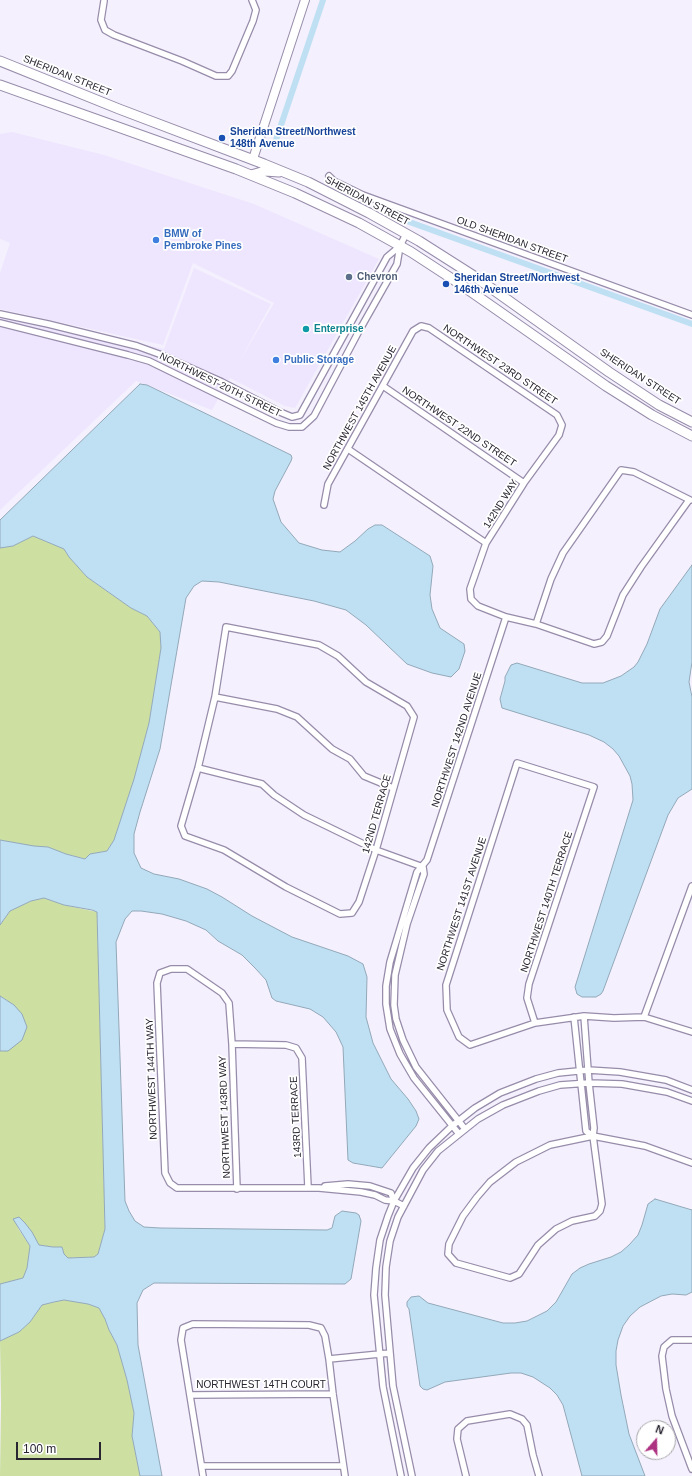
<!DOCTYPE html>
<html>
<head>
<meta charset="utf-8">
<style>
  body { margin:0 }
  #map { position:relative; width:692px; height:1476px; overflow:hidden; background:#f4f0fd; font-family:Helvetica,sans-serif }
  canvas { display:block }
  .north { position:absolute; left:636px; top:1420px; width:40px; height:40px; box-sizing:border-box; background:#fff; border:1px solid #a9a8ad; border-radius:50%; rotate:20deg; font-size:11px; font-weight:700; line-height:16px; text-align:center; color:#292531 }
  .north::after { content:''; display:block; margin:auto; width:14px; height:18px; background:#ae3282; clip-path:polygon(50% 0,100% 100%,50% 72%,0 100%) }
  .scale { position:absolute; left:16px; top:1442px; width:85px; height:18px; box-sizing:border-box; border:2px solid #292531; border-top:0; padding-left:5px; font-size:12px; line-height:14px; white-space:nowrap; color:#292531; -webkit-text-stroke:3px #fff; paint-order:stroke }
</style>
</head>
<body>
<div id="map">
<canvas width="692" height="1476"></canvas>
<div class="north">N</div>
<div class="scale">100 m</div>
</div>
<script>
const ctx = document.querySelector('canvas').getContext('2d');
ctx.lineJoin = 'round';
function paint(path, color) { ctx.fillStyle = color; ctx.fill(path, 'evenodd'); }
const shape = rows => new Path2D(rows.map(r => 'M' + r).join(''));
function strokePath(path, color, width, dash) { ctx.strokeStyle = color; ctx.lineWidth = width; ctx.lineCap = dash ? 'butt' : 'round'; ctx.setLineDash(dash || []); ctx.stroke(path); }
function label(font, color, halo, rows, align = 'center') {
  ctx.font = font + ' Helvetica,sans-serif'; ctx.lineWidth = 3.5; ctx.setLineDash([]); ctx.textBaseline = 'middle'; ctx.strokeStyle = halo; ctx.fillStyle = color; for (const [text, x, y, turn = 0] of rows) {
    ctx.save(); ctx.translate(x, y); ctx.rotate((+turn || 0) * Math.PI / 180); ctx.textAlign = isNaN(turn) ? turn : align; if (halo) ctx.strokeText(text, 0, 0); ctx.fillText(text, 0, 0); ctx.restore();
  }
}
paint(shape([
  [12,132,104,155,254,204,379,259,295,408,285,406,230,378,212,410,136,381,0,510,0,311,164,349,194,268,271,304,238,364,274,303,193,263,163,345,0,309,0,273,10,243,0,239,0,134]
]), '#eee6fe');
paint(shape([
  [33,536,64,549,69,557,87,577,131,608,147,616,160,632,161,648,149,723,134,779,114,840,107,851,90,854,86,859,66,854,48,847,34,846,0,840,0,548,13,546],
  [44,898,64,905,97,912,105,1229,98,1254,94,1257,68,1258,64,1254,62,1247,53,1247,39,1245,14,1219,19,1230,30,1246,27,1268,23,1279,0,1284,0,1051,8,1051,14,1005,0,996,0,925,10,911,31,901],
  [64,1300,88,1304,99,1308,105,1319,109,1330,117,1345,127,1380,134,1413,132,1436,140,1476,0,1476,1,1404,0,1341,19,1332,30,1322,42,1305]
]), '#cde0a2');
const water = shape([
  [140,384,147,385,291,455,292,458,291,461,275,491,273,499,281,522,299,543,322,550,340,552,355,541,368,529,375,525,382,525,430,556,433,566,430,595,432,609,440,628,464,644,465,651,459,669,451,677,432,673,407,664,366,625,346,610,314,601,219,582,202,581,194,586,186,598,160,749,140,812,134,834,134,853,141,868,154,874,179,879,207,889,222,897,252,916,292,937,348,956,363,964,367,977,366,1017,373,1043,391,1079,408,1099,416,1111,419,1119,416,1126,382,1168,353,1163,348,1160,343,1047,336,1032,323,1017,310,1009,276,1001,272,998,266,980,255,968,242,955,218,941,206,930,186,921,162,914,141,911,132,911,125,919,116,942,125,1201,129,1211,135,1221,144,1227,160,1228,327,1230,332,1228,335,1216,342,1211,356,1213,359,1215,361,1221,351,1279,345,1284,154,1283,143,1290,137,1303,138,1345,162,1476,140,1476,132,1436,134,1413,127,1380,117,1345,109,1330,105,1319,99,1308,88,1304,64,1300,54,1302,42,1305,30,1322,19,1332,0,1341,0,1284,23,1278,27,1268,30,1246,13,1219,19,1217,25,1223,32,1232,39,1245,53,1247,62,1247,64,1254,68,1258,94,1257,98,1254,105,1229,97,912,92,910,64,905,44,898,31,901,10,911,0,925,0,840,34,846,48,847,66,854,85,859,90,854,107,851,114,840,134,779,149,723,161,648,160,632,147,616,131,608,87,577,69,557,64,549,33,536,13,546,0,548,0,520,140,384],
  [692,565,692,662,689,682,692,697,692,789,678,798,668,815,603,991,601,994,596,997,582,997,577,994,575,987,633,800,632,784,630,776,619,756,613,749,604,742,589,735,502,708,500,699,505,681,505,677,511,665,517,663,582,683,603,683,621,676,634,667,638,662,647,644,660,609,692,565],
  [0,996,14,1005,22,1014,27,1027,22,1040,8,1051,0,1051,0,996],
  [655,1199,692,1210,692,1292,686,1295,672,1294,661,1296,640,1307,630,1316,623,1326,618,1340,616,1351,616,1365,621,1395,629,1434,645,1476,582,1476,563,1405,557,1395,550,1388,533,1377,521,1373,511,1373,445,1382,427,1390,423,1389,420,1386,409,1309,407,1306,407,1302,411,1297,419,1296,428,1303,503,1323,515,1323,527,1321,547,1311,556,1302,572,1274,580,1268,589,1264,611,1257,621,1252,629,1245,638,1235,642,1225,648,1204,655,1199]
]);
paint(water, '#bfe0f3');
strokePath(water, '#92a8b9', 1);
strokePath(shape([
  [276,140,323,0],
  [404,220,692,324]
]), '#bfe0f3', 6);
const street = shape([
  [104,1,101,20,105,30,114,35,182,61,216,76,228,76,232,71,253,21,256,10,252,0],
  [329,176,334,181,363,195,692,315],
  [0,314,48,324,137,346,159,354,222,382,280,412,292,417,300,415,387,257,400,246,406,234],
  [0,323,128,355,149,361,276,423,289,427,302,427,314,416,359,331,397,264,400,246],
  [383,386,524,483],
  [348,449,486,543],
  [324,505,328,484,413,331,421,326,429,328,557,415,562,425,559,435,524,483,486,543,470,589,471,599,478,606,506,617,536,624,594,644,602,642,607,636,623,595,641,567,689,500],
  [536,624,551,579,563,553,621,470,634,472,690,500],
  [226,627,319,645,338,656,366,682,407,706,414,717,376,850,359,902,352,913,340,914,286,887,224,850,185,836,181,826,198,768,215,697,226,627],
  [215,697,277,709,297,717,332,749,350,759,364,776,393,788],
  [198,768,262,784,274,795,304,815,376,850,423,867],
  [423,867,424,874,407,924,395,975,394,1005,396,1019,403,1040,416,1067,465,1129],
  [584,1016,589,1083,594,1128,593,1136,602,1204,600,1211,595,1216,572,1221,556,1229,538,1245,519,1274,510,1278,456,1263,448,1254,449,1244,463,1216,477,1197,490,1182,516,1162,550,1145,593,1136,645,1146,692,1163],
  [574,1017,586,1131,593,1136],
  [644,1017,692,886],
  [535,1023,527,998,529,984,594,787,517,763,446,985,447,1010,459,1037,470,1045,535,1023,584,1016,614,1018,644,1017,692,1032],
  [232,1044,237,1189],
  [459,1134,414,1078,400,1054,390,1029,386,1004,386,986,390,962,417,872,427,860,506,617],
  [325,1186,348,1184,370,1186,391,1193,394,1201],
  [308,1187,302,1058,296,1048,286,1045,232,1044,229,1003,222,993,187,969,171,969,160,973,157,983,165,1173,170,1183,177,1188,319,1188,361,1192,375,1195,385,1200,394,1201,404,1206],
  [692,1340,672,1340,664,1347,662,1356,666,1389,672,1416,692,1469],
  [329,1359,390,1353],
  [190,1395,333,1394],
  [202,1466,343,1466],
  [203,1476,181,1340,183,1328,193,1324,309,1325,321,1328,325,1336,329,1359,333,1394,345,1476],
  [401,1476,383,1387,374,1295,376,1268,380,1240,388,1216,394,1201,413,1168,429,1148,452,1126,475,1108,500,1093,536,1079,558,1073,588,1070,620,1072,666,1080,692,1090],
  [412,1476,393,1386,385,1295,386,1267,390,1241,398,1217,423,1170,438,1151,478,1119,503,1105,539,1091,560,1085,589,1083,622,1084,667,1092,692,1101],
  [466,1476,457,1439,458,1429,467,1421,510,1414,522,1419,527,1425,533,1455,539,1476]
]);
const secondary = shape([
  [253,159,305,0]
]);
const primary = shape([
  [0,61,119,109,264,164,308,182,369,213,419,241,474,276,609,372,659,405,692,422],
  [0,85,236,169,295,193,359,223,411,252,460,284,606,386,652,415,692,436],
  [251,175,265,171,279,172]
]);
strokePath(street, '#978caa', 8);
strokePath(secondary, '#978caa', 10);
strokePath(primary, '#978caa', 11);
strokePath(street, '#fff', 5.5);
strokePath(secondary, '#fff', 8);
strokePath(primary, '#fff', 9);
for (const [x, y, r, color] of [
  [222,138,4,"#1a4fb4"],
  [156,240,4,"#3f7fe0"],
  [349,277,4,"#5c6f8a"],
  [446,284,4,"#1a4fb4"],
  [306,329,4,"#0f9aa8"],
  [276,360,4,"#3f7fe0"]
]) { const dot = new Path2D(); dot.arc(x, y, r, 0, 2 * Math.PI); ctx.fillStyle = color; ctx.fill(dot); strokePath(dot, '#fff', 1.5); }
label('10px', '#292531', '#fff', [
  ["SHERIDAN STREET",67,76,22],
  ["SHERIDAN STREET",367,201,28],
  ["OLD SHERIDAN STREET",512,240,20],
  ["NORTHWEST 23RD STREET",500,365,34],
  ["SHERIDAN STREET",640,377,33],
  ["NORTHWEST 20TH STREET",220,385,26],
  ["NORTHWEST 145TH AVENUE",360,408,-61],
  ["NORTHWEST 22ND STREET",459,427,34],
  ["142ND WAY",501,504,-58],
  ["NORTHWEST 142ND AVENUE",457,740,-72],
  ["142ND TERRACE",377,814,-74],
  ["NORTHWEST 140TH TERRACE",547,902,-72],
  ["NORTHWEST 141ST AVENUE",462,904,-72],
  ["NORTHWEST 144TH WAY",152,1079,-92],
  ["NORTHWEST 143RD WAY",225,1117,-92],
  ["143RD TERRACE",296,1117,-93],
  ["NORTHWEST 14TH COURT",261,1385]
]);
label('bold 10px', '#164399', '#fff', [
  ["Sheridan Street/Northwest",230,132],
  ["148th Avenue",230,144],
  ["Sheridan Street/Northwest",454,278],
  ["146th Avenue",454,290]
], 'left');
label('bold 10px', '#366cbe', '#fff', [
  ["BMW of",164,234],
  ["Pembroke Pines",164,246],
  ["Public Storage",284,360]
], 'left');
label('bold 10px', '#4e5e75', '#fff', [
  ["Chevron",357,277]
], 'left');
label('bold 10px', '#0d838f', '#fff', [
  ["Enterprise",314,329]
], 'left');
</script>
</body>
</html>
